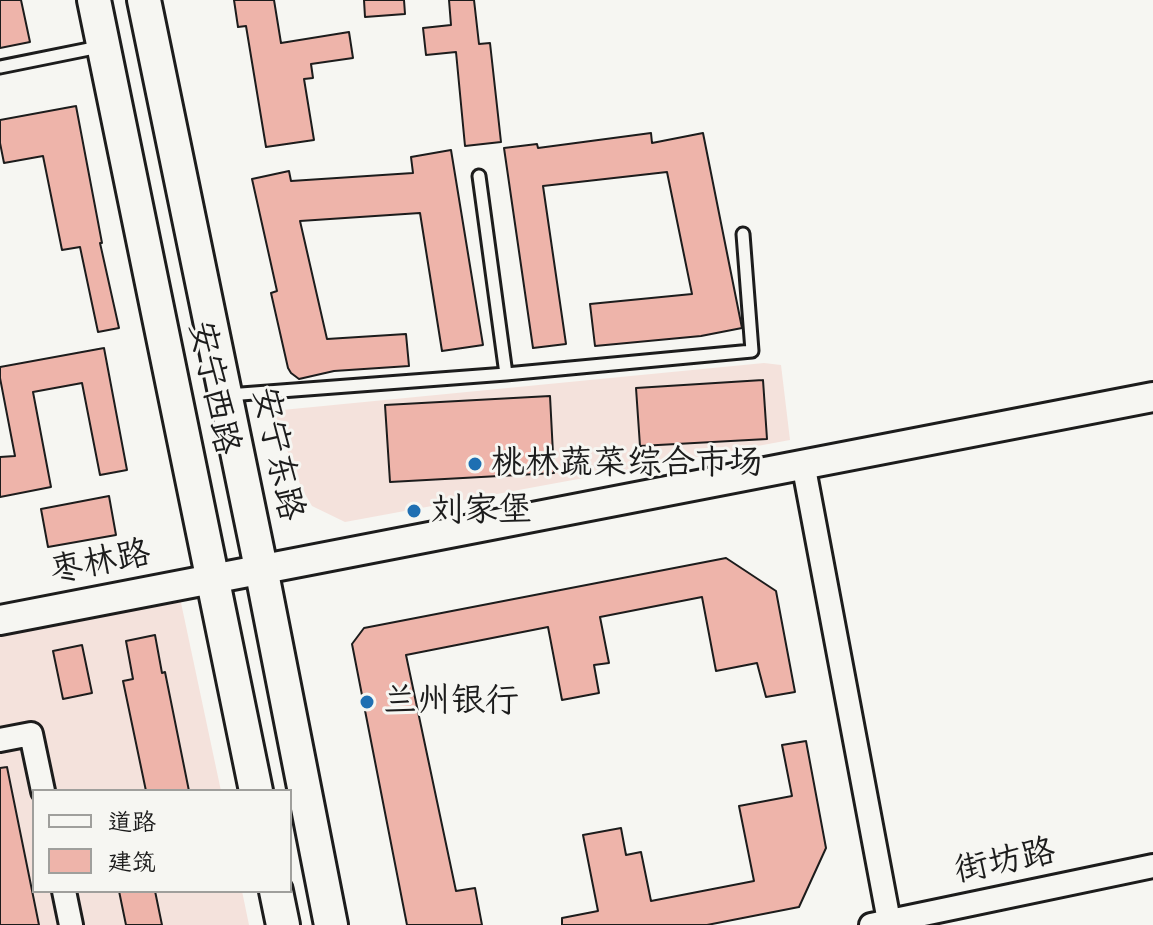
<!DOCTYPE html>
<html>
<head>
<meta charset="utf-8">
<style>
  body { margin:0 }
  #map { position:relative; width:1153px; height:925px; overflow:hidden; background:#f6f6f2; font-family:Caveat,"LXGW WenKai TC",sans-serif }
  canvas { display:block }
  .legend { position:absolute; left:32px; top:789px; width:260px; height:104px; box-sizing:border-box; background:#f6f6f2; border:2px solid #9f9f9c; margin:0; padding:10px 14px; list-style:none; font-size:24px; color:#1c1c1c }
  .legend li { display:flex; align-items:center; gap:16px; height:40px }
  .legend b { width:40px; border:2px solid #9f9f9c }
</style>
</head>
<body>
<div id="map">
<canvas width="1153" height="925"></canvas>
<ul class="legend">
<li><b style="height:10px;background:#f6f6f2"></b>道路</li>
<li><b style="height:22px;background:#eeb4aa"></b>建筑</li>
</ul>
</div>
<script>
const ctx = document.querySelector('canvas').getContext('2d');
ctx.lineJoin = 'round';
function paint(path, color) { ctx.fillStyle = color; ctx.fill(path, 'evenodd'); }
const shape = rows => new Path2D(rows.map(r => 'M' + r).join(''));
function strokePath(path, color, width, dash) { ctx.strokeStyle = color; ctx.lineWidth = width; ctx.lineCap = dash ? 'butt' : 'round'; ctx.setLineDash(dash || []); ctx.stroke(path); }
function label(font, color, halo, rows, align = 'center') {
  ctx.font = font + ' Caveat,"LXGW WenKai TC",sans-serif'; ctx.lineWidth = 6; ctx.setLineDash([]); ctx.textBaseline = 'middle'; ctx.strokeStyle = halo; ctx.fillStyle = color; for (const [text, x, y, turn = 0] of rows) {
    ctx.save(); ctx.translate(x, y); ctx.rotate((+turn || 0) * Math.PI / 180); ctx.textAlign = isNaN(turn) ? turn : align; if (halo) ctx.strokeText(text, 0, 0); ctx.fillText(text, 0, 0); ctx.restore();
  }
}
paint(shape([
  [764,363,781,365,790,440,345,522,312,506,302,489,272,411],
  [180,598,221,791,34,791,34,891,242,891,249,925,0,925,0,632]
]), '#f4e2dc');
const building = shape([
  [0,0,21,0,30,42,0,48,0,0],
  [234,0,274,0,281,43,349,32,353,58,311,64,313,78,304,79,314,140,266,147,246,26,238,27,234,0],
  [364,0,404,0,405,14,365,17,364,0],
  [449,0,474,0,479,44,490,43,501,142,465,146,456,52,426,55,423,28,451,25,449,0],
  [76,106,102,243,100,243,119,328,98,332,80,247,62,250,43,156,4,163,0,143,0,120,76,106],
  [651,133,652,143,703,133,742,328,701,336,595,346,590,304,692,294,667,172,543,186,566,344,533,348,504,148,537,144,538,148,651,133],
  [451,150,483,345,442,351,420,213,300,221,327,339,406,334,409,366,334,371,299,379,291,373,288,368,271,293,277,291,252,179,289,171,291,181,413,173,411,157,451,150],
  [104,348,127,470,100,475,82,383,33,392,51,487,0,497,0,457,15,456,0,378,0,367,104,348],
  [763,380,767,439,640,446,636,388,763,380],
  [550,396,554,473,390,482,385,405,550,396],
  [109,496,116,535,48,547,41,509,109,496],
  [726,558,776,591,795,692,766,697,757,663,716,671,702,597,600,617,609,663,594,665,599,693,562,700,548,627,406,655,456,891,475,888,482,925,407,925,352,644,364,628,726,558],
  [155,635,162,673,165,672,189,791,146,791,123,681,133,679,126,641,155,635],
  [82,645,92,693,63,699,53,651,82,645],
  [806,741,826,848,799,907,707,925,562,925,562,918,598,911,583,835,621,828,626,855,641,852,651,901,754,881,739,806,792,796,782,745,806,741],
  [7,767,39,925,0,925,0,768,7,767],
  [119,891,155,891,162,925,126,925,119,891]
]);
paint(building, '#eeb4aa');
strokePath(building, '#1c1c1c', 2);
const service = shape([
  [0,67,99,47],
  [479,176,506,374],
  [228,395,506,374,752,351,743,234]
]);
const minor = shape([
  [803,463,889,921],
  [0,740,31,734,43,791],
  [64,891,71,925],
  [871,925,1153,866]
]);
const tertiary = shape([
  [0,620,1153,397]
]);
const secondary = shape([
  [94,0,256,791],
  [144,0,261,568,331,925],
  [276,891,283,925]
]);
strokePath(service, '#1c1c1c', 17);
strokePath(minor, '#1c1c1c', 28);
strokePath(tertiary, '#1c1c1c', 34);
strokePath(secondary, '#1c1c1c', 38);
strokePath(service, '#f6f6f2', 11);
strokePath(minor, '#f6f6f2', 22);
strokePath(tertiary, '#f6f6f2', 28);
strokePath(secondary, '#f6f6f2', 32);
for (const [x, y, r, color] of [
  [475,464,8,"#1f6fb2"],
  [414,511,8,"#1f6fb2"],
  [367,702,8,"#1f6fb2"]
]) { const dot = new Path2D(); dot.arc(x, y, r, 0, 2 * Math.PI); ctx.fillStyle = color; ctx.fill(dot); strokePath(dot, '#f6f6f2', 3); }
label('34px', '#1c1c1c', '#f6f6f2', [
  ["安宁西路",213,388,78],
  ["安宁东路",277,454,78],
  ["枣林路",100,563,-11],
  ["街坊路",1005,862,-12]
]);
label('34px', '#1c1c1c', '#f6f6f2', [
  ["桃林蔬菜综合市场",491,464],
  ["刘家堡",430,511],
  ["兰州银行",383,702]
], 'left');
</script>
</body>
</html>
